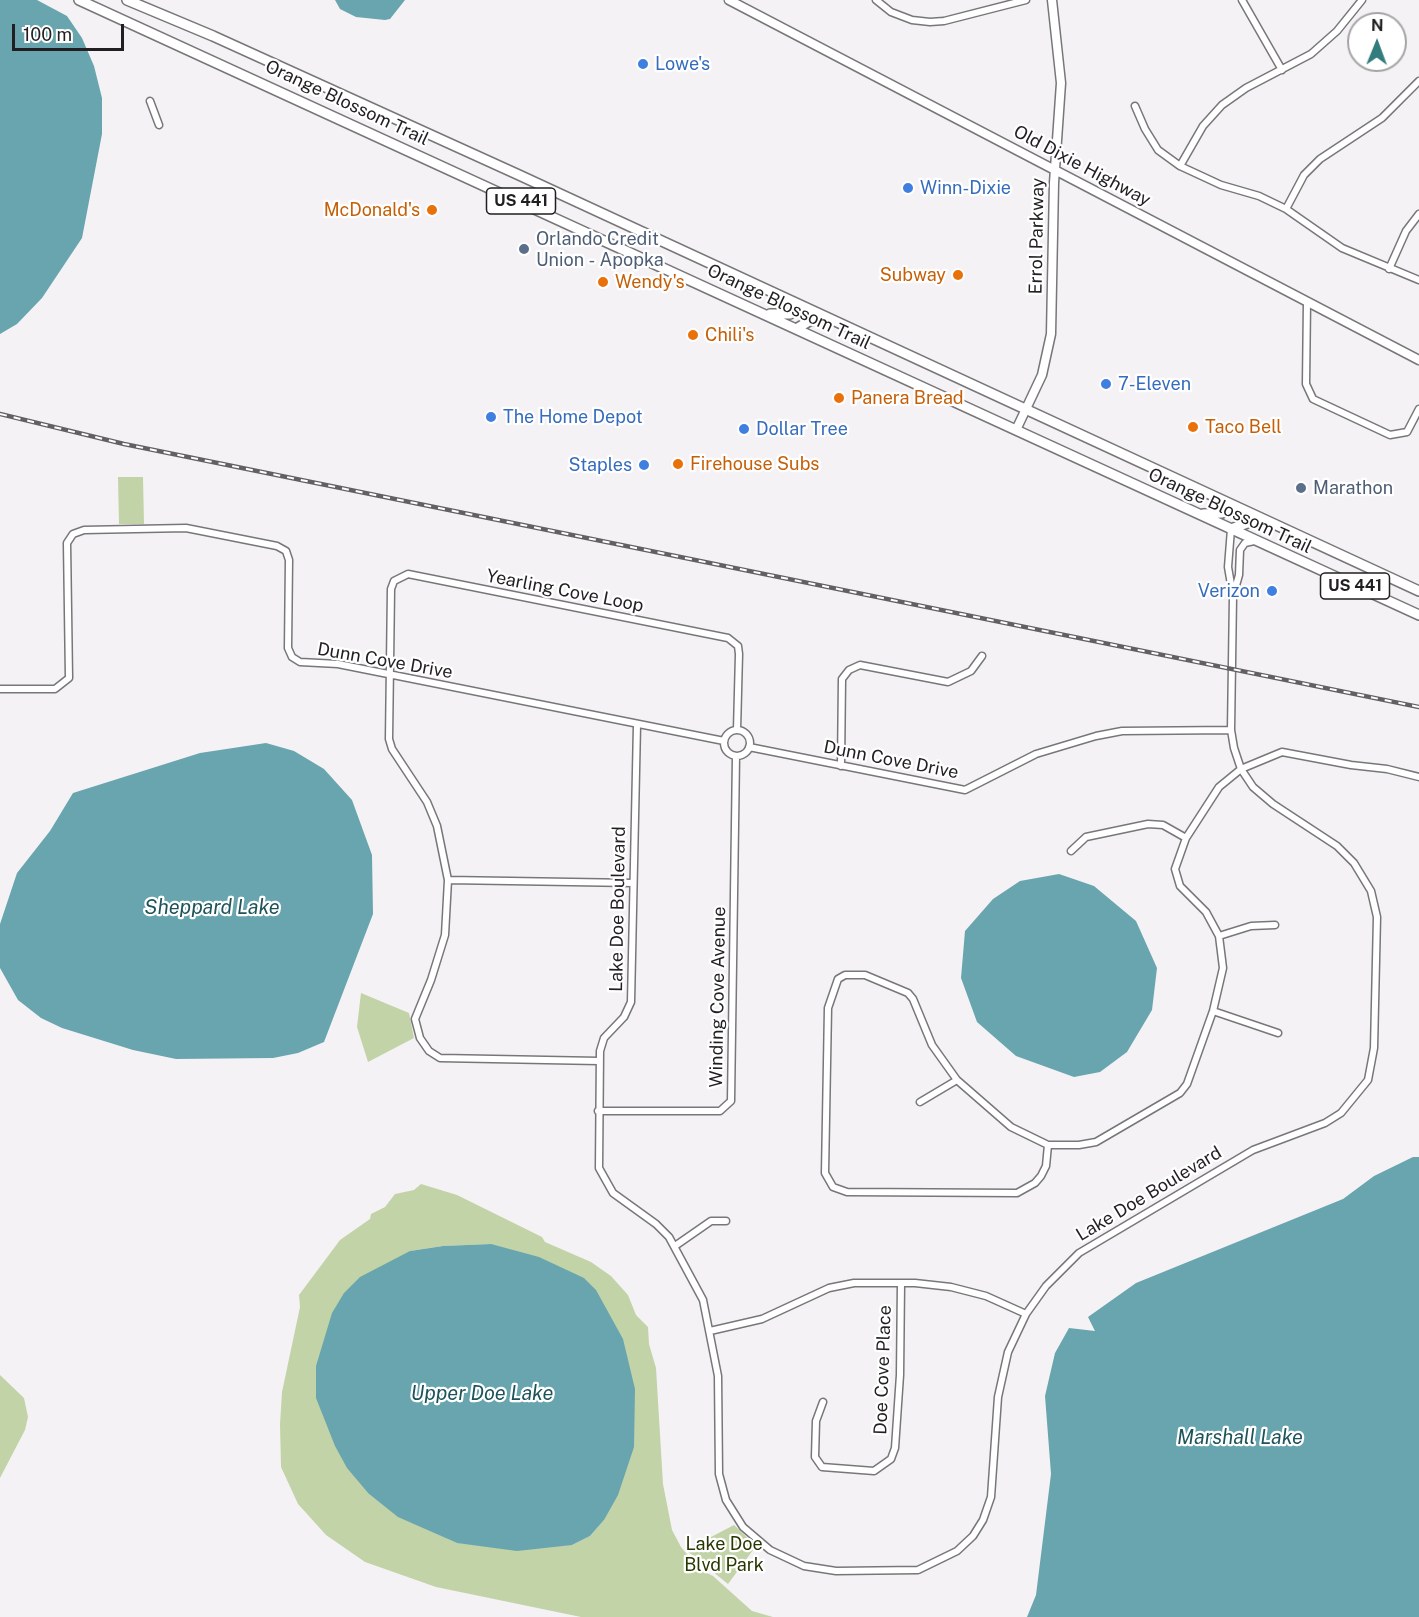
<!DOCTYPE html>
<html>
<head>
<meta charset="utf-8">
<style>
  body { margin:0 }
  #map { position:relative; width:1419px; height:1617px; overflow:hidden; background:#f5f2f6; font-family:"Public Sans",sans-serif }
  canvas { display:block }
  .north { position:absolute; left:1347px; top:12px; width:60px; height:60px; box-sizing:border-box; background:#fff; border:2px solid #a6a5a6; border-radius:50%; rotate:1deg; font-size:16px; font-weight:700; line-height:24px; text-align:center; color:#211f21 }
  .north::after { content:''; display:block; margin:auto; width:21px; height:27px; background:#337c7d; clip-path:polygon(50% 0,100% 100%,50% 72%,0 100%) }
  .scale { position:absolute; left:12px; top:24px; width:112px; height:27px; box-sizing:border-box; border:3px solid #211f21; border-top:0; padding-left:8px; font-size:18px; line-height:21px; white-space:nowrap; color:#211f21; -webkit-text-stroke:4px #fff; paint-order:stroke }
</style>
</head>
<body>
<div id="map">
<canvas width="1419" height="1617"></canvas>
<div class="north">N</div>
<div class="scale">100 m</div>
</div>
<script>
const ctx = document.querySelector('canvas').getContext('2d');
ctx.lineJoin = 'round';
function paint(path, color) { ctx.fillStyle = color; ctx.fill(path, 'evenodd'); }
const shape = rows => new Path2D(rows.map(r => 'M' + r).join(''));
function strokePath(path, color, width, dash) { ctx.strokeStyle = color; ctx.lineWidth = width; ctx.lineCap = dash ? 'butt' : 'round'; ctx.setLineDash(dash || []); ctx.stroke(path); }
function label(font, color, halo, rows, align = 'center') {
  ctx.font = font + ' "Public Sans",sans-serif'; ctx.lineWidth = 4.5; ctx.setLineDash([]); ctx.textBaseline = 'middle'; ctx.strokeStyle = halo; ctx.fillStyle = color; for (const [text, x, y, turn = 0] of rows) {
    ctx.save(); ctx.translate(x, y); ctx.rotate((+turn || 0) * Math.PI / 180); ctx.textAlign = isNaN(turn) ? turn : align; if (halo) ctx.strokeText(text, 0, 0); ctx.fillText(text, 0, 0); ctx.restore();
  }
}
paint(shape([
  [118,477,143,477,144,524,119,524],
  [361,993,409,1013,414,1038,368,1062,357,1027],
  [421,1184,457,1195,542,1237,545,1242,591,1262,611,1276,628,1295,636,1315,648,1327,649,1344,656,1368,663,1484,672,1530,681,1547,699,1569,713,1576,752,1611,773,1617,581,1617,436,1587,365,1562,326,1535,298,1504,281,1467,280,1424,282,1392,300,1307,299,1295,340,1240,370,1219,371,1214,385,1207,395,1194,414,1190],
  [491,1244,604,1520,590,1536,572,1545,457,1543,398,1516,369,1494,410,1251,443,1246],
  [0,1375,24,1398,28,1417,25,1430,0,1478],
  [734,1525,756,1546,728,1584,686,1550]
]), '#c2d3a7');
paint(shape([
  [0,0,37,0,67,16,82,38,94,66,102,98,102,134,82,238,42,298,17,324,0,334],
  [335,0,405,0,390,19,385,20,356,17,340,9],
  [266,743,294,751,324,769,352,800,372,855,373,914,324,1042,298,1053,273,1058,176,1059,133,1050,62,1028,41,1018,18,1000,0,968,0,924,17,873,50,831,73,793,200,753],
  [1059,874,1094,886,1136,921,1157,968,1152,1010,1127,1052,1100,1072,1074,1077,1016,1056,977,1022,961,978,965,931,993,899,1020,881],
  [1413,1157,1419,1157,1419,1617,1027,1617,1036,1595,1051,1474,1045,1396,1055,1353,1069,1328,1095,1331,1088,1317,1136,1283,1343,1199,1374,1176],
  [491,1244,539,1257,584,1278,596,1290,623,1339,635,1389,634,1447,618,1495,604,1520,590,1536,572,1545,517,1551,457,1543,398,1517,369,1494,347,1468,335,1446,316,1398,316,1366,332,1313,344,1293,360,1277,410,1251,443,1246]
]), '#68a5ae');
const street = shape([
  [876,0,891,12,912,20,930,22,944,21,1026,0],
  [1242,0,1282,70],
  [150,101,159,125],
  [1135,106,1145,129,1158,150,1180,166,1221,185,1259,196,1286,209,1342,248,1419,280],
  [1180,166,1203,126,1222,105,1246,88,1311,54,1337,31,1362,0],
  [1286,209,1304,175,1320,159,1382,118,1419,81],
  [1389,269,1406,231,1419,214],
  [1307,302,1306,384,1313,399,1390,435,1407,432,1419,409],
  [1231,529,1228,567,1233,596],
  [0,689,55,689,69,678,67,543,73,534,84,530,186,528,277,546,286,551,289,560,288,648,292,657,300,662,338,664,724,741],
  [637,725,631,1002,624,1017,604,1038,600,1051,599,1168,613,1193,656,1224,669,1237,703,1300,718,1376,719,1474,726,1500,743,1527,770,1550,804,1566,836,1571,918,1570,957,1551,973,1536,983,1520,991,1497,998,1397,1008,1352,1026,1314,1046,1286,1079,1253,1253,1150,1325,1123,1341,1113,1368,1080,1374,1048,1377,917,1371,891,1354,863,1337,846,1273,804,1253,787,1241,769,1234,748,1231,730,1233,596,1239,575,1240,550,1245,543,1254,541],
  '724 743a13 13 0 1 1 26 0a13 13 0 1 1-26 0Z',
  [749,747,965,790,1036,754,1096,736,1122,731,1231,730],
  [841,766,842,679,849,670,860,665,948,682,971,671,982,656],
  [1071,851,1086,837,1148,824,1163,825,1186,838],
  [448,880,633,883],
  [1219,936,1251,926,1275,925],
  [1213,1011,1278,1033],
  [599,1061,440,1058,429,1051,420,1038,415,1019,431,980,445,935,448,880,437,826,427,802,392,749,389,739,391,589,394,581,408,574,728,638,738,646,739,654,737,730],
  [920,1102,957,1080],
  [598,1111,720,1111,731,1101,736,756],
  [1048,1145,1046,1166,1041,1176,1035,1183,1017,1193,847,1192,833,1187,825,1173,828,1008,838,979,845,975,865,975,908,993,913,999,932,1045,957,1080,1011,1127,1048,1145,1079,1145,1096,1142,1180,1093,1187,1084,1213,1011,1223,968,1219,936,1206,912,1180,886,1175,869,1186,838,1219,787,1241,769,1282,752,1351,765,1387,769,1419,777],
  [675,1246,711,1221,726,1221],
  [710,1331,762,1319,829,1288,854,1283,915,1283,951,1287,986,1296,1026,1314],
  [823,1402,816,1421,815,1457,822,1467,874,1471,891,1459,895,1448,900,1375,901,1283]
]);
const secondary = shape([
  [729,0,1419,360],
  [1016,430,1042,375,1051,334,1054,183,1061,83,1052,0]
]);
const primary = shape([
  [79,0,1419,615],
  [127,0,213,36,519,175,1419,591],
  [770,314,790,314,799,305],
  [796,329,811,320,830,321],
  [1203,514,1222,513,1230,504],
  [1231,529,1250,522,1266,522]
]);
strokePath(street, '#78767a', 9);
strokePath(secondary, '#78767a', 11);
strokePath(primary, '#78767a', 12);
strokePath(street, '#fff', 6);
strokePath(secondary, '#fff', 8);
strokePath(primary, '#fff', 9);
const rail = shape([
  [0,414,124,444,1419,707]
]);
strokePath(rail, '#626063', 4.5);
strokePath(rail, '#fff', 2, [7]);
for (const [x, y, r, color] of [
  [643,64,6,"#3f7fe0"],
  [908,188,6,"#3f7fe0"],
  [432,210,6,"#e8710a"],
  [524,249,6,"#5c6f8a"],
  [958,275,6,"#e8710a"],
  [603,282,6,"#e8710a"],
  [693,335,6,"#e8710a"],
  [1106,384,6,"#3f7fe0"],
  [839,398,6,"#e8710a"],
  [491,417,6,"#3f7fe0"],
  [1193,427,6,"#e8710a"],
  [744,429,6,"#3f7fe0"],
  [678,464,6,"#e8710a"],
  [644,465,6,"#3f7fe0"],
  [1301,488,6,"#5c6f8a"],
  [1272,591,6,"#3f7fe0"]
]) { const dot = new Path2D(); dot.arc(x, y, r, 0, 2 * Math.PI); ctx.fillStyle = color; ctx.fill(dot); strokePath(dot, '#fff', 2); }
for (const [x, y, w] of [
  [521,201,69],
  [1355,586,69]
]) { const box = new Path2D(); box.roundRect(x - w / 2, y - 13, w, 26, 4.5); ctx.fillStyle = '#fff'; ctx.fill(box); strokePath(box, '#211f21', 1.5); }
label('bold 16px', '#211f21', null, [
  ["US 441",521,201],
  ["US 441",1355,586]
]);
label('18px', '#366cbe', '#fff', [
  ["Lowe's",655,64],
  ["Winn-Dixie",920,188],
  ["7-Eleven",1118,384],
  ["The Home Depot",503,417],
  ["Dollar Tree",756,429],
  ["Staples",632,465,"right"],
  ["Verizon",1260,591,"right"]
], 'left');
label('18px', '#211f21', '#fff', [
  ["Orange Blossom Trail",347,103,25],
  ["Old Dixie Highway",1082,166,28],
  ["Errol Parkway",1037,236,-89],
  ["Orange Blossom Trail",789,307,25],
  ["Orange Blossom Trail",1230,511,25],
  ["Yearling Cove Loop",565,591,11],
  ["Dunn Cove Drive",385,661,10],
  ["Dunn Cove Drive",891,760,11],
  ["Lake Doe Boulevard",618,909,-89],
  ["Winding Cove Avenue",718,997,-89],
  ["Lake Doe Boulevard",1149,1194,-31],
  ["Doe Cove Place",883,1370,-88]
]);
label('18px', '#c56008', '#fff', [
  ["McDonald's",420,210,"right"],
  ["Subway",946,275,"right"],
  ["Wendy's",615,282],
  ["Chili's",705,335],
  ["Panera Bread",851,398],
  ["Taco Bell",1205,427],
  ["Firehouse Subs",690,464]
], 'left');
label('18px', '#4e5e75', '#fff', [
  ["Orlando Credit",536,239],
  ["Union - Apopka",536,260],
  ["Marathon",1313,488]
], 'left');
label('18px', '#283602', '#fff', [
  ["Lake Doe",724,1544],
  ["Blvd Park",724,1565]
]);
label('italic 20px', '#1d535a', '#fff', [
  ["Sheppard Lake",212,908],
  ["Upper Doe Lake",482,1394],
  ["Marshall Lake",1240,1438]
]);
</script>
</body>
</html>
